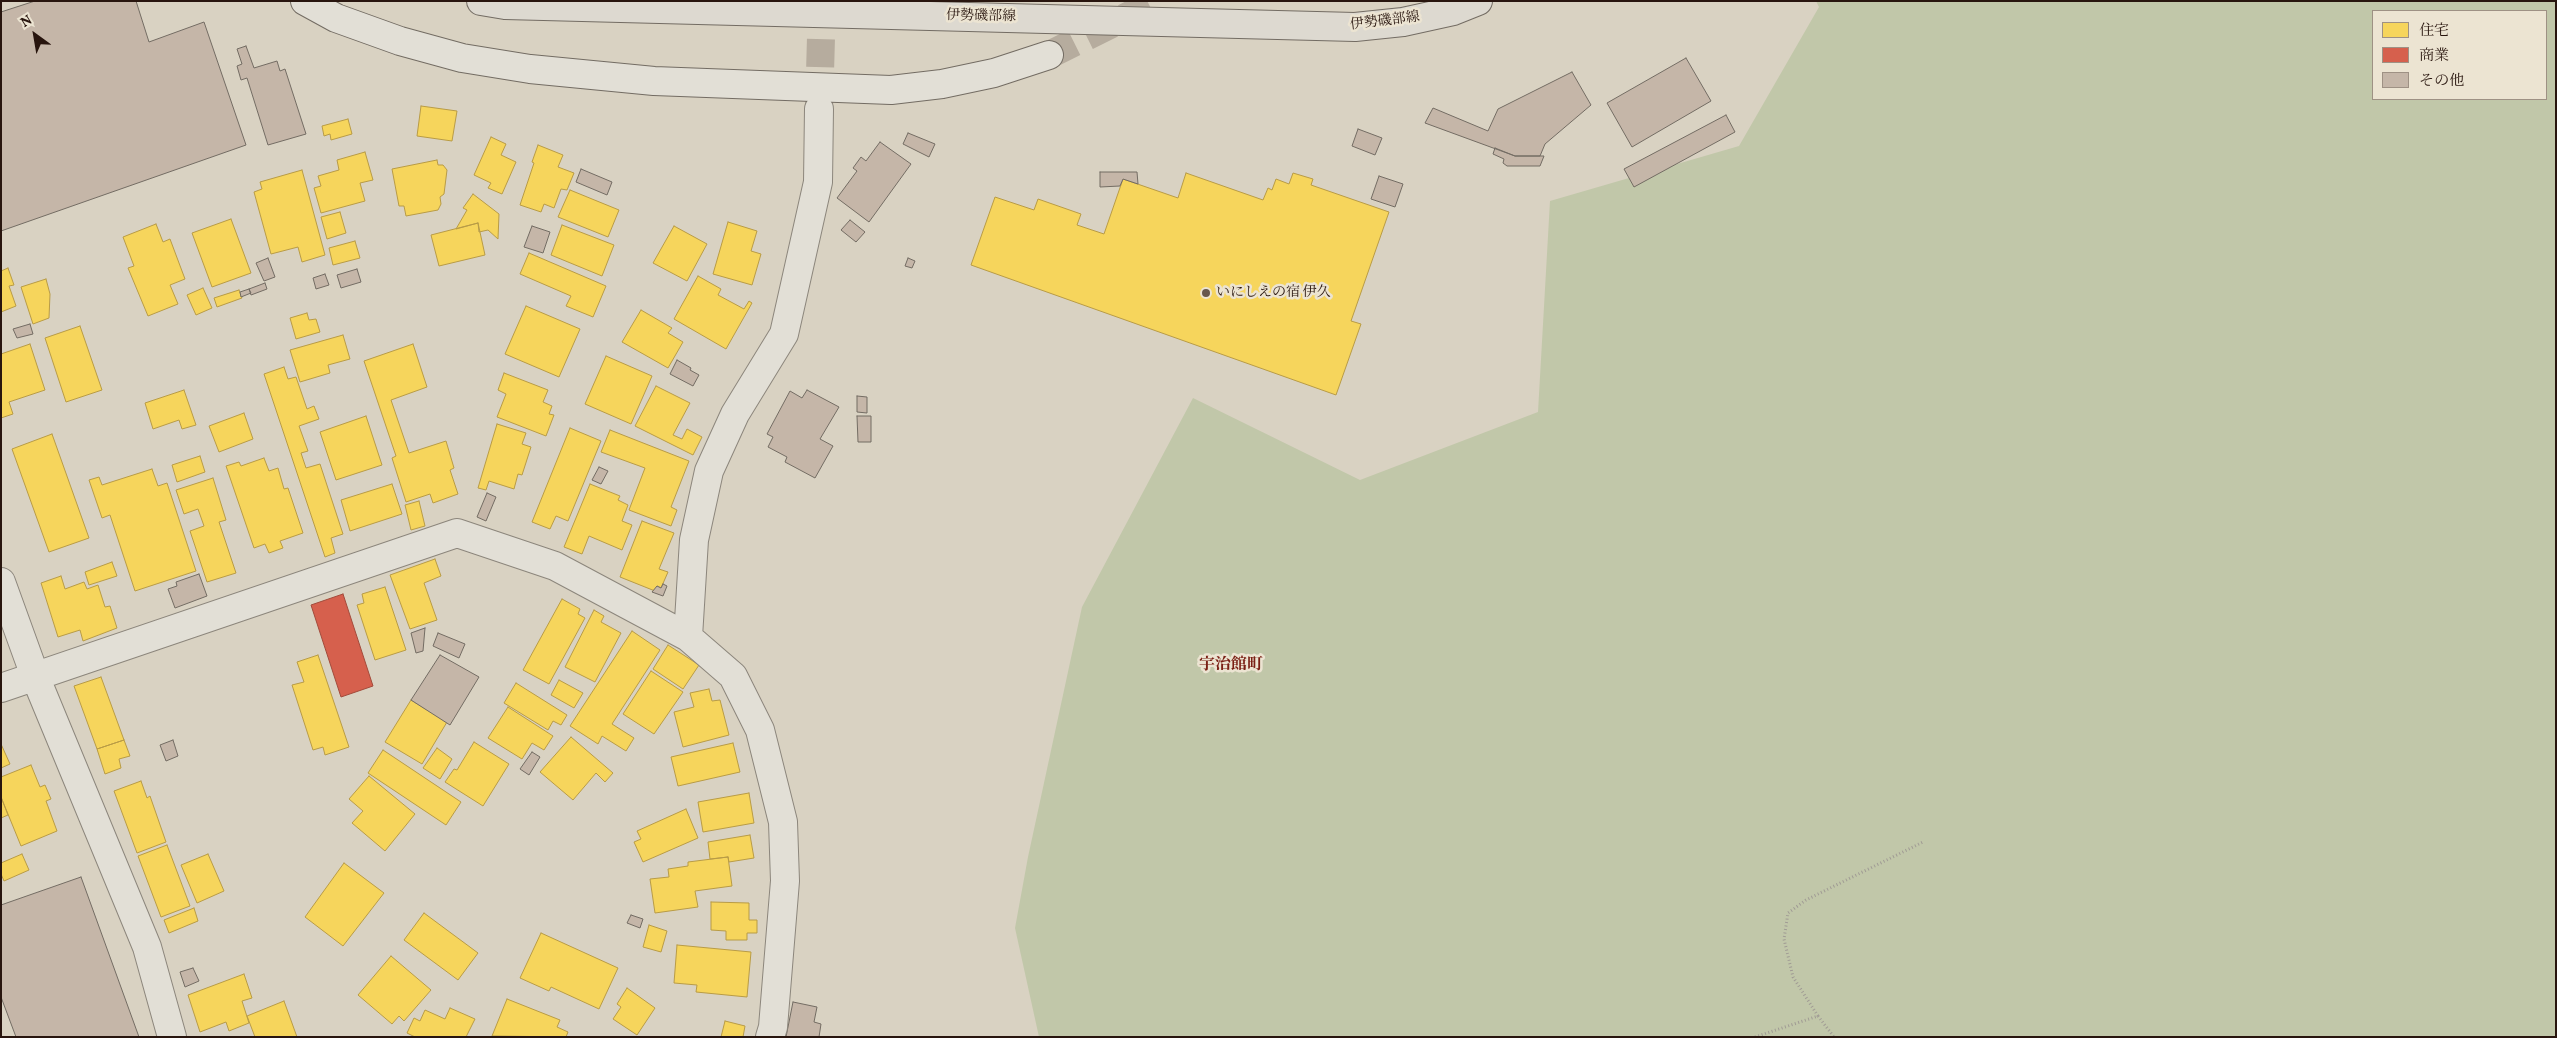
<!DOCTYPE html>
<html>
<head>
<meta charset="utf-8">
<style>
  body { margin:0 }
  #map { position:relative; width:2557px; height:1038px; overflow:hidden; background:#d9d2c2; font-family:Vollkorn,"Noto Serif JP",serif }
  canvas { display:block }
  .frame { position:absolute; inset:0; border:2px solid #28150e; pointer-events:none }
  .legend { position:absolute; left:2372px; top:10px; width:175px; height:90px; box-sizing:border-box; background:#ece4d2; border:1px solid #9e9184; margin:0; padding:6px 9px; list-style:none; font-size:15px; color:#28150e }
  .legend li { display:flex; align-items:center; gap:10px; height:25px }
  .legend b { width:25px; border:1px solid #9e9184 }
  .north { position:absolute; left:10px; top:10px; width:50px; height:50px; -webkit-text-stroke:4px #ece4d2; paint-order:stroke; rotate:328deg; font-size:14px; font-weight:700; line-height:20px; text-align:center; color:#28150e }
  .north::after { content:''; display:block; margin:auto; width:18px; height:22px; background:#28150e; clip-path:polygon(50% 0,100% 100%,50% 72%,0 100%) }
</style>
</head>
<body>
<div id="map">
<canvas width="2557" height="1038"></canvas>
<div class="frame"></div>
<ul class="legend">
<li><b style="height:14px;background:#f6d55c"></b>住宅</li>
<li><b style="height:14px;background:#d6604d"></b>商業</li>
<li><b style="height:14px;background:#c5b6a8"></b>その他</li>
</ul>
<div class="north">N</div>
</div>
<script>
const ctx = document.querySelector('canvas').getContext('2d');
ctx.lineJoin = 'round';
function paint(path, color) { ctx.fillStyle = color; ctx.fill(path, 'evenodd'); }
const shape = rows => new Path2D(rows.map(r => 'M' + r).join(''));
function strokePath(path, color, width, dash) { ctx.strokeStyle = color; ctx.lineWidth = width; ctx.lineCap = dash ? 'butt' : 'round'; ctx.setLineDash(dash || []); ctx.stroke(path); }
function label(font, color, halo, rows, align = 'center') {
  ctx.font = font + ' Vollkorn,"Noto Serif JP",serif'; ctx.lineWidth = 5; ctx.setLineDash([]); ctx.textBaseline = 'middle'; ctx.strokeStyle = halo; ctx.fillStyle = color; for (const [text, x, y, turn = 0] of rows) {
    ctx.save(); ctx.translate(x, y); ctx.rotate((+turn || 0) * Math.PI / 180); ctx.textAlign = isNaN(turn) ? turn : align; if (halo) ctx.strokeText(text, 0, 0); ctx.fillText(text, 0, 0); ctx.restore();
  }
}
paint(shape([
  [1816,1,2556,1,2556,1037,1039,1037,1015,928,1028,857,1082,607,1193,398,1360,480,1538,412,1550,201,1739,146,1819,7],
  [2373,11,2546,11,2546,99,2373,99]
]), '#c1c7a9');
const homes = shape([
  [421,106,457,111,452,141,417,136,421,106],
  [348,119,352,134,331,140,330,134,324,136,322,126,348,119],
  [491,137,506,144,501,155,516,162,502,194,488,188,491,183,474,175,491,137],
  [538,145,563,155,558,167,574,173,567,190,561,189,554,208,544,204,541,212,520,205,534,163,532,162,538,145],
  [365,152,373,180,360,183,365,201,321,213,314,188,321,186,318,176,339,170,337,160,365,152],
  [437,160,438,165,443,165,447,170,444,194,440,197,441,204,438,210,406,216,404,206,399,206,392,169,437,160],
  [302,170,325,255,302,262,298,247,271,254,254,192,262,189,260,182,302,170],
  [1186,173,1263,200,1268,188,1272,190,1276,179,1289,184,1293,173,1313,179,1311,185,1389,212,1351,321,1361,324,1336,395,971,265,995,197,1034,210,1038,199,1081,214,1077,225,1104,234,1123,179,1178,198,1186,173],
  [570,190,619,210,608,237,558,217,570,190],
  [473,194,499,214,498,239,488,230,479,232,478,223,456,229,467,210,463,208,473,194],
  [340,212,346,233,327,239,321,217,340,212],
  [231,219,251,273,212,287,192,233,231,219],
  [728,222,757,231,751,251,761,254,752,285,713,274,728,222],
  [478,223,485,255,439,266,431,235,478,223],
  [156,224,163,242,170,239,185,279,170,285,178,304,148,316,128,268,134,266,123,237,156,224],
  [562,225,614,245,602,276,551,255,562,225],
  [674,226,707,244,687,281,653,263,674,226],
  [355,241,360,258,333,265,329,248,355,241],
  [529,253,606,286,593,317,566,306,571,296,520,274,529,253],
  [8,268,14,285,9,286,16,306,1,312,1,271,8,268],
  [698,276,721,289,718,295,744,309,749,301,752,303,726,349,674,319,698,276],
  [46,279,50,294,49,318,33,324,21,287,46,279],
  [203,288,212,308,196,315,187,295,203,288],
  [239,290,242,298,217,307,214,298,239,290],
  [526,306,580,329,559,377,505,354,526,306],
  [641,310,672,328,668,333,683,342,668,368,622,342,641,310],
  [307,313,309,320,316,319,320,332,296,339,290,318,307,313],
  [80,326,102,390,66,402,45,338,80,326],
  [343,335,350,359,328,365,330,373,300,382,290,350,343,335],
  [30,344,45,390,9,402,13,414,1,418,1,354,30,344],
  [413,344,427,387,391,400,409,453,446,441,454,468,450,470,458,494,433,503,430,494,406,502,392,458,396,456,364,361,413,344],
  [606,356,652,376,631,424,585,404,606,356],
  [284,367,288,379,296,377,307,409,314,406,319,419,299,426,308,451,301,453,306,468,320,464,343,534,331,538,335,553,325,557,264,374,284,367],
  [504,373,548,390,543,402,552,406,549,414,554,415,546,436,497,417,506,394,498,390,504,373],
  [656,386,690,403,673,435,682,439,687,429,702,437,693,455,635,426,656,386],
  [184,390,196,425,182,429,179,420,153,429,145,403,184,390],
  [244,413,253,439,219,452,209,426,244,413],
  [366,416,382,465,336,480,320,432,366,416],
  [497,424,526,433,522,444,531,447,522,475,518,474,514,489,489,481,486,490,478,488,497,424],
  [570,428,601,441,568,521,556,516,550,529,532,522,570,428],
  [610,430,689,461,671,507,677,510,671,526,629,510,645,468,601,452,610,430],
  [52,434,89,538,49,552,12,449,52,434],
  [200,456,205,472,177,482,172,465,200,456],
  [264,458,269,471,278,468,284,489,288,488,303,533,280,541,283,548,269,553,265,544,254,548,226,466,239,462,241,466,264,458],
  [152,469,158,486,167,483,196,571,135,591,110,515,102,518,89,480,99,477,102,485,152,469],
  [213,478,226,520,219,522,236,573,207,582,190,531,204,526,198,509,184,514,176,490,213,478],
  [392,484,402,514,350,531,341,500,392,484],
  [590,484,620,496,618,500,628,505,622,521,632,525,622,550,589,536,582,554,564,547,590,484],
  [419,501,425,526,411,530,405,505,419,501],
  [642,521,674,533,659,569,668,572,661,588,657,586,655,591,620,577,642,521],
  [435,559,441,576,424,583,437,620,410,629,390,575,435,559],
  [112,562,117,576,89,585,85,572,112,562],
  [61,576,65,589,84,582,87,589,98,585,105,607,110,606,117,628,83,641,80,630,58,637,41,583,61,576],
  [385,587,406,650,375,660,357,605,364,603,362,594,385,587],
  [562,599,580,609,578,614,585,618,549,684,523,670,562,599],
  [594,610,604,616,601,622,621,633,595,682,565,667,594,610],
  [632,631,660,650,612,724,634,738,626,751,602,736,598,744,570,726,632,631],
  [668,645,699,665,683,689,653,669,668,645],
  [318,655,349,747,325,755,323,747,313,750,292,685,304,682,297,662,318,655],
  [651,671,683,692,654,734,623,714,651,671],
  [101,677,124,740,97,749,74,686,101,677],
  [559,680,583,693,574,708,551,695,559,680],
  [516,683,567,715,561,725,553,721,548,730,504,703,516,683],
  [709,689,712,701,720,700,729,735,683,747,674,712,694,707,690,693,709,689],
  [411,700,447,722,422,764,385,742,411,700],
  [508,707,553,736,544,750,532,743,522,759,488,738,508,707],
  [571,737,613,773,605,782,596,773,573,800,540,772,571,737],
  [124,740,130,756,119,759,121,768,105,774,97,749,124,740],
  [474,742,509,764,483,806,445,782,454,769,457,770,474,742],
  [733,743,740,772,678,786,671,757,733,743],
  [1,744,10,764,1,768,1,744],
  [437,748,452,759,440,779,423,768,437,748],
  [383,750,461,802,446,825,368,773,383,750],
  [31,765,40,787,45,785,51,799,46,801,57,831,21,846,1,797,1,777,31,765],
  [369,776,415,814,385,851,352,823,363,811,349,799,369,776],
  [141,781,147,798,150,796,166,842,137,853,114,791,141,781],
  [749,793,754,823,703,832,698,802,749,793],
  [1,797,8,815,1,818,1,797],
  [686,809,698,838,643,862,634,842,641,839,637,831,686,809],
  [750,835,754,858,729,862,728,857,710,859,708,842,750,835],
  [167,845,190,906,161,917,138,856,167,845],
  [22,854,29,870,4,881,1,874,1,863,22,854],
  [208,854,224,891,197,903,181,865,208,854],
  [728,857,732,886,695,891,698,907,655,913,650,879,669,877,668,869,688,866,688,862,728,857],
  [344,863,384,893,343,946,305,917,344,863],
  [711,902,749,903,749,920,757,920,757,933,747,933,747,940,726,940,726,931,711,930,711,902],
  [194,908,198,921,169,933,164,920,194,908],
  [424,913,478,953,458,980,404,940,424,913],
  [649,925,667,931,661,952,643,947,649,925],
  [541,933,618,968,599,1009,551,987,549,991,520,978,541,933],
  [677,945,751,952,747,997,696,992,697,985,674,983,677,945],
  [391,956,431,990,404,1021,399,1016,392,1024,358,995,391,956],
  [244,974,252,998,242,1001,249,1023,229,1031,226,1022,200,1032,188,995,244,974],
  [627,988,655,1008,637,1035,613,1019,621,1007,617,1004,627,988],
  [507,999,560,1020,557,1027,568,1032,566,1037,492,1036,507,999],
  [284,1001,297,1037,255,1037,247,1016,284,1001],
  [450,1008,475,1019,466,1037,415,1037,407,1033,414,1018,420,1021,425,1010,445,1019,450,1008],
  [725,1021,745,1026,743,1037,721,1037,725,1021]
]);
paint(homes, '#f6d55c');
strokePath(homes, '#b89b45', 1);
const shops = shape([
  [343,594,373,686,341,697,311,605,343,594]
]);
paint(shops, '#d6604d');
strokePath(shops, '#a24a3a', 1);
const building = shape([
  [35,1,136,1,149,42,204,22,246,145,1,231,1,12,35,1],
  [246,46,254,68,277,61,280,71,285,69,306,134,268,145,247,78,241,80,237,66,242,64,237,49,246,46],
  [1686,58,1711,101,1632,147,1607,103,1686,58],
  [1572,72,1591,105,1545,144,1540,156,1515,156,1425,123,1433,108,1488,131,1498,109,1572,72],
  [1726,115,1735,132,1634,187,1624,169,1726,115],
  [1358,129,1382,138,1375,155,1352,146,1358,129],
  [908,133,935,144,929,157,903,144,908,133],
  [880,142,911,164,869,222,837,198,857,171,853,168,861,157,866,161,880,142],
  [1495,148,1515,156,1544,156,1540,166,1507,166,1503,163,1504,159,1493,154,1495,148],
  [581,169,612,182,607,195,576,182,581,169],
  [1100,172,1137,172,1138,184,1123,179,1120,186,1100,187,1100,172],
  [1379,176,1403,184,1395,207,1371,199,1379,176],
  [850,220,865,232,856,242,841,230,850,220],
  [532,226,550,232,543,253,524,247,532,226],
  [268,258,275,277,264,281,256,263,268,258],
  [908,258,915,261,912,268,905,266,908,258],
  [357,269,361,282,341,288,337,275,357,269],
  [325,274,329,285,316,289,313,278,325,274],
  [265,283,267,289,251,295,249,289,265,283],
  [249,289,251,293,241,297,240,292,249,289],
  [30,324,33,334,17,338,13,329,30,324],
  [677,360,691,368,690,370,699,375,693,386,670,374,677,360],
  [807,390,839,407,820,439,833,446,815,478,785,462,787,457,768,447,773,437,767,434,790,391,802,398,807,390],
  [857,396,867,397,867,413,857,412,857,396],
  [857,416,871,416,871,442,858,442,857,416],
  [599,467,608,471,601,484,592,480,599,467],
  [487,493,496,497,486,521,477,517,487,493],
  [199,574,207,596,175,608,168,589,177,586,176,582,199,574],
  [663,584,667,586,663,596,652,592,657,586,661,588,663,584],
  [425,628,423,651,416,653,411,633,425,628],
  [438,633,465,644,459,658,433,646,438,633],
  [440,655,479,677,450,725,411,700,440,655],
  [173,740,178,756,166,761,160,745,173,740],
  [532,752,540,757,529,775,520,769,532,752],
  [81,877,139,1037,16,1037,1,997,1,905,81,877],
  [631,915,643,919,640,928,627,923,631,915],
  [193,968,199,981,185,987,180,972,193,968],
  [793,1002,817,1007,814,1022,821,1024,819,1037,786,1037,793,1002]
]);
paint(building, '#c5b6a8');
strokePath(building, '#736c63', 1);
strokePath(shape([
  [819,109,822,1]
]), '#b6ac9e', 28, [28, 14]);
strokePath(shape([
  [1049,55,1158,1]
]), '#b6ac9e', 28, [28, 14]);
const street = shape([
  [1,582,35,676,147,947,172,1037],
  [688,637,694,540,709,471,735,414,784,334,818,182,819,109],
  [1,688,457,533,555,566,688,637,733,676,760,730,783,822,785,881,773,1027,770,1037]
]);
const secondary = shape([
  [305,1,336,18,400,41,462,58,530,69,654,81,891,90,942,84,994,73,1049,55]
]);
const primary = shape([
  [481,1,505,5,1355,27,1403,22,1453,11,1478,1]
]);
strokePath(street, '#8c867c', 30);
strokePath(secondary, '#736c63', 30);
strokePath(primary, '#736c63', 30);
strokePath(shape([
  [1818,1016,1793,977,1784,939,1788,913,1806,900,1923,842],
  [1755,1037,1818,1016,1834,1037]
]), '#a09b94', 3, [1, 2.5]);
strokePath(street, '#e2dfd6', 28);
strokePath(secondary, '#e2dfd6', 28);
strokePath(primary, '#ddd9d0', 28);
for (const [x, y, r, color] of [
  [1206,293,5,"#66574d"]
]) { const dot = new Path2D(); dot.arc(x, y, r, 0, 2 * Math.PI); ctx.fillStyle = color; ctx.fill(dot); strokePath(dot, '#ece4d2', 2); }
label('14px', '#28150e', '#ece4d2', [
  ["伊勢磯部線",981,17,1],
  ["伊勢磯部線",1385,22,-7]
]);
label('14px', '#28150e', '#ece4d2', [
  ["いにしえの宿 伊久",1216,293]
], 'left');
label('bold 16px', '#7a1f14', '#ece4d2', [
  ["宇治館町",1231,666]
]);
</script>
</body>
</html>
